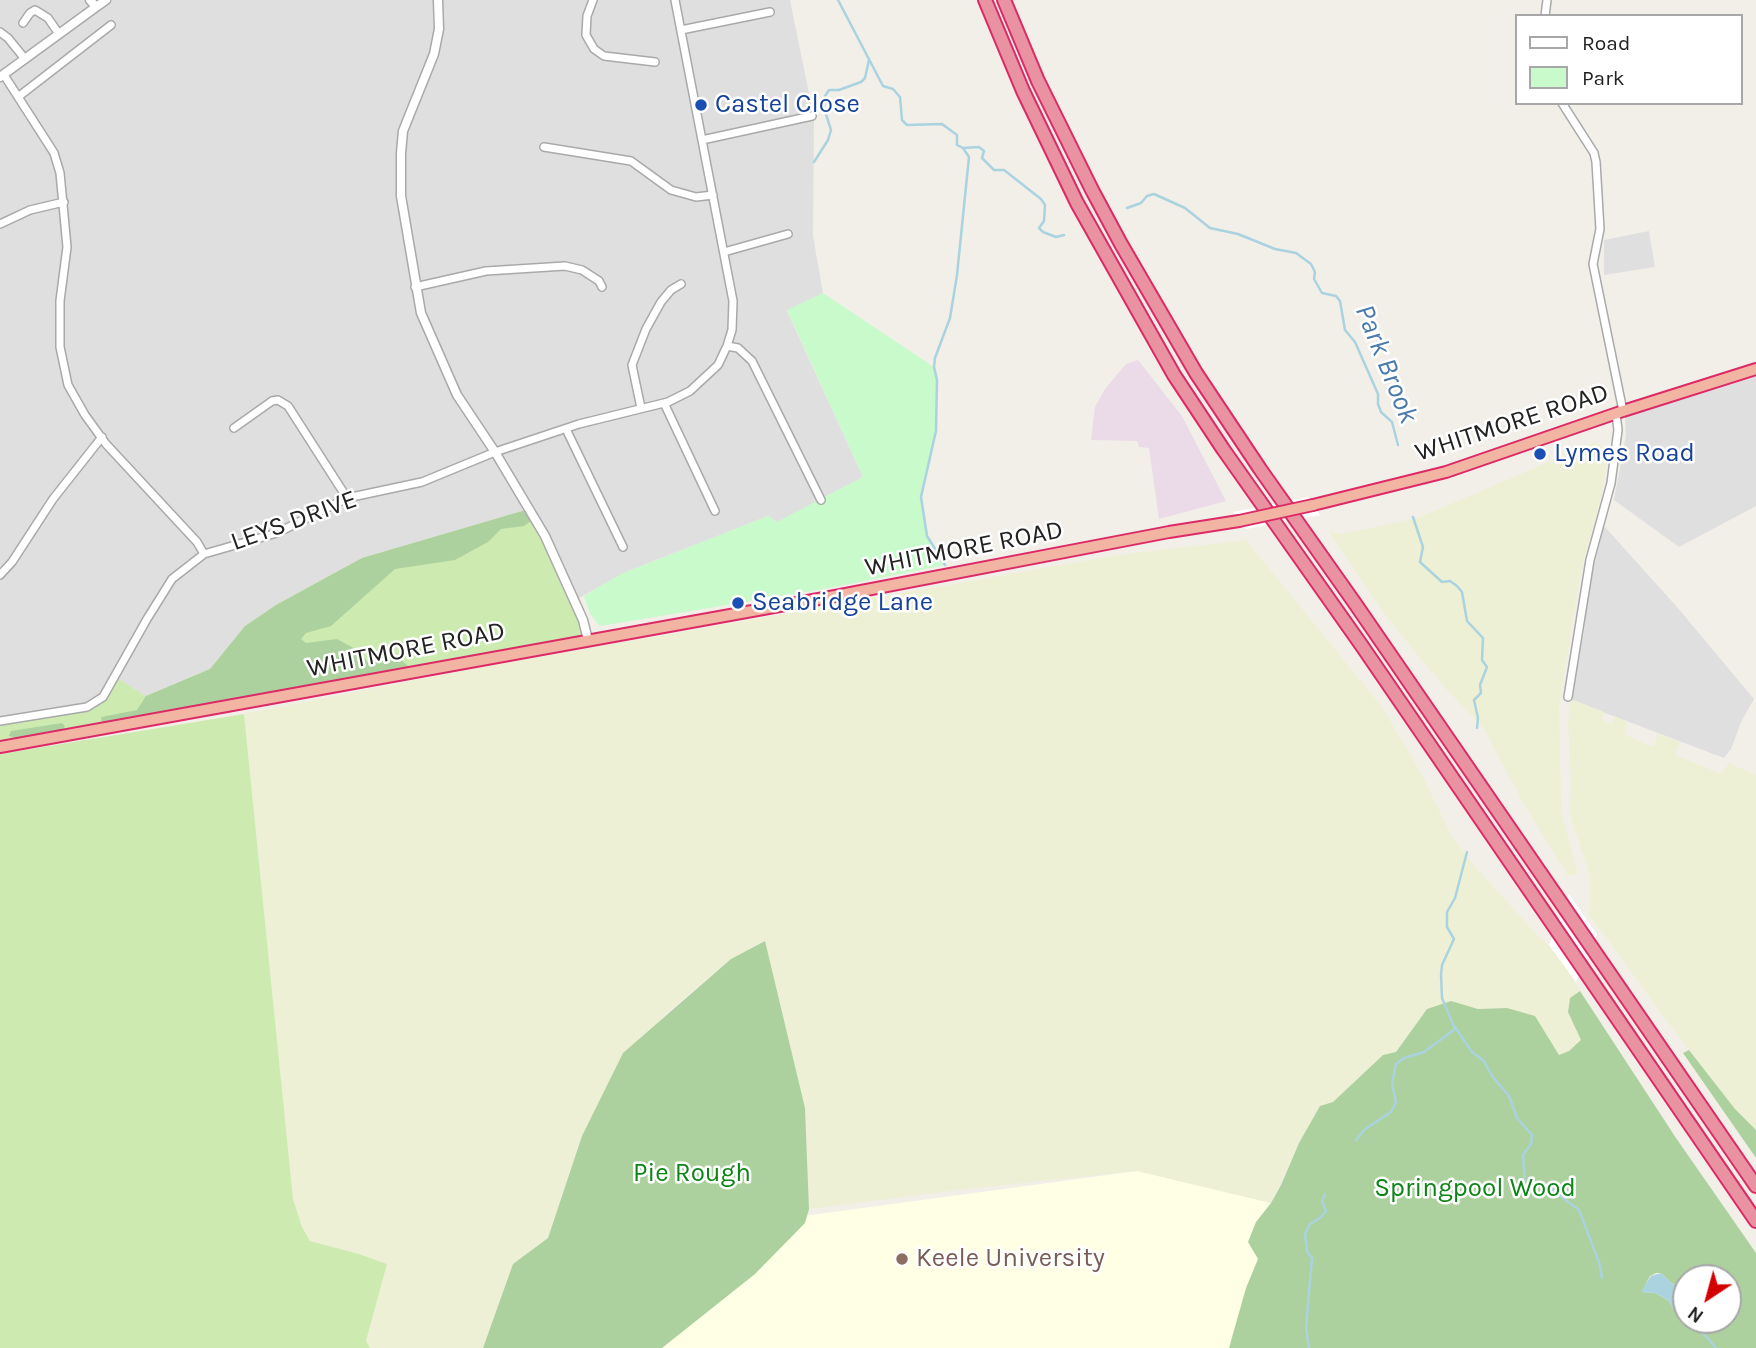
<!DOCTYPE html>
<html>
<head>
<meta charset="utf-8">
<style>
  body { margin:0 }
  #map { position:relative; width:1756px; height:1348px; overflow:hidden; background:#f2efe9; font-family:Karla,sans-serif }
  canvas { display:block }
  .legend { position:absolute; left:1515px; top:14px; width:228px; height:91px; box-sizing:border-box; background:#fff; border:2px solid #a7a7a7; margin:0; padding:9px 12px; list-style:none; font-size:21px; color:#222 }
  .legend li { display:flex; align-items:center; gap:14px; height:35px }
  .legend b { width:35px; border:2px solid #a7a7a7 }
  .north { position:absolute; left:1672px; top:1264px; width:70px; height:70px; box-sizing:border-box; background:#fff; border:2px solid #a7a7a7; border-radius:50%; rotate:216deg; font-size:19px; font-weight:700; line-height:28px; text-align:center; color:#222 }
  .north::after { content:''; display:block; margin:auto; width:24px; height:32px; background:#d40000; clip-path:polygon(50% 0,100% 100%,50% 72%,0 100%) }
</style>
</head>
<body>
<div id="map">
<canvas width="1756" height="1348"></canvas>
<ul class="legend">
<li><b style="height:9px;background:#fff"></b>Road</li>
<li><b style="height:19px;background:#c8facc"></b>Park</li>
</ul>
<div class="north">N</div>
</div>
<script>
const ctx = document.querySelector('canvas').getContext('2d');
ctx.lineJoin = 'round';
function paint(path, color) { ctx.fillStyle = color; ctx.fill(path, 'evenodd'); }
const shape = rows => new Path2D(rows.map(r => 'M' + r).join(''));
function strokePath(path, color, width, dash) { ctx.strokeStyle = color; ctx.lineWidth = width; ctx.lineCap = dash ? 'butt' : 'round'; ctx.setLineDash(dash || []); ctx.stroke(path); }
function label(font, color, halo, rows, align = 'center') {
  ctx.font = font + ' Karla,sans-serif'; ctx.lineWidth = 5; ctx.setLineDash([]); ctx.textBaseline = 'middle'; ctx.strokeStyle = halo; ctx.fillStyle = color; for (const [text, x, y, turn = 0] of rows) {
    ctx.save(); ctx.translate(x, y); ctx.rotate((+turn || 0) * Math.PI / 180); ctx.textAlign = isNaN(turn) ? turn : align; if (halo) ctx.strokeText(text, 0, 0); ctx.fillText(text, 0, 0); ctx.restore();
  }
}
paint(shape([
  [0,0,790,0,814,118,813,236,823,293,787,311,863,477,776,523,768,516,626,572,574,601,529,509,362,558,276,605,245,626,210,669,146,696,115,678,95,703,0,721],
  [1649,231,1655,267,1604,275,1604,240],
  [1756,376,1756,506,1679,547,1614,500,1626,435,1625,417],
  [1604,526,1677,607,1754,699,1741,722,1731,749,1724,758,1571,700,1584,632,1589,585]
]), '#e0dfdf');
paint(shape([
  [1138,360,1182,416,1226,501,1159,519,1149,448,1139,447,1137,441,1091,440,1095,407,1105,389,1126,364]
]), '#ebdbe8');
paint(shape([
  [1137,1171,1271,1203,1289,1348,495,1348,537,1252]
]), '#ffffe5');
paint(shape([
  [1595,442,1609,452,1600,502,1581,571,1559,704,1561,797,1563,819,1578,874,1568,876,1522,801,1484,729,1445,688,1388,619,1329,532,1341,534,1418,518],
  [1246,540,1382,707,1420,771,1452,837,1479,871,1539,937,1556,951,1580,991,1571,998,1568,1012,1581,1040,1569,1051,1559,1055,1548,1039,1507,1008,1478,1009,1451,1001,1427,1009,1396,1052,1383,1055,1333,1102,1320,1107,1299,1143,1271,1203,1137,1171,966,1189,809,1209,805,1108,764,941,731,959,665,1014,582,1136,548,1238,513,1264,483,1348,370,1348,366,1342,387,1264,359,1254,310,1241,302,1227,293,1199,244,714,465,670,1118,555],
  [1571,699,1604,712,1602,720,1613,724,1615,716,1628,723,1625,735,1653,747,1658,734,1680,742,1675,755,1721,774,1729,763,1756,775,1756,1130,1735,1109,1663,1016,1604,934,1589,917,1590,875,1570,816,1571,782,1568,723]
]), '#eef0d5');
paint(shape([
  [529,509,588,640,0,747,0,721,95,703,115,677,146,696,210,669,245,626,276,605,362,558],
  [244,714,293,1199,302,1227,310,1241,359,1254,387,1264,366,1341,370,1348,0,1348,0,754]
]), '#cdebb0');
paint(shape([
  [529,509,535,518,524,526,501,529,488,542,455,560,395,569,331,626,306,633,301,639,306,643,337,639,359,651,369,664,400,659,410,668,102,724,101,717,137,710,146,696,210,669,245,626,276,605,362,558],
  [62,723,65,726,62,730,25,737,16,738,9,736,11,731],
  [765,941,805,1108,809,1209,805,1223,755,1274,662,1348,483,1348,513,1264,548,1238,582,1136,623,1053,731,959],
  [1580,991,1676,1138,1756,1253,1756,1348,1229,1348,1246,1288,1258,1259,1248,1242,1256,1222,1271,1203,1281,1185,1299,1143,1320,1106,1333,1102,1383,1055,1396,1052,1427,1009,1451,1001,1478,1009,1507,1008,1535,1016,1559,1055,1569,1051,1581,1040,1568,1012,1570,998],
  [1656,1273,1661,1273,1670,1282,1686,1292,1686,1278,1728,1278,1728,1320,1698,1320,1695,1324,1680,1321,1669,1301,1655,1293,1642,1292,1650,1276],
  [1689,1050,1735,1109,1756,1130,1756,1158,1683,1053]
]), '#add19e');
paint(shape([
  [823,293,934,367,937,380,936,431,921,497,927,536,945,565,824,589,600,626,590,614,584,596,621,574,768,516,777,522,863,477,787,310]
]), '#c8facc');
paint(shape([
  [1661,1273,1670,1282,1686,1292,1686,1320,1699,1322,1690,1326,1685,1323,1678,1318,1669,1301,1655,1293,1641,1292,1651,1276]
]), '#aad3df');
paint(shape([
  [1308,497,1320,515,1246,529,1233,512],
  [1569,894,1597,935,1576,982,1549,945]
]), '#fff');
strokePath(shape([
  [838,0,883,86,893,89,900,97,902,120,907,125,942,124,957,135,957,145,963,148,979,147,984,151,982,158,994,170,1004,170,1041,199,1045,205,1044,221,1039,228,1043,232,1056,237,1064,235],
  [814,162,828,140,831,130,824,108,825,96,829,90,839,90,861,82,865,78,869,60],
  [1127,208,1141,203,1147,196,1154,194,1185,208,1210,228,1238,234,1275,249,1296,253,1311,264,1315,272,1314,279,1322,293,1336,296,1340,301,1345,330,1355,342,1378,394,1378,404,1381,412,1392,422,1398,445],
  [1413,517,1423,547,1420,562,1442,582,1450,581,1457,586,1462,592,1467,621,1483,638,1482,660,1487,667,1480,685,1481,693,1474,700,1478,718,1477,728],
  [945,565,927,536,921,497,936,431,937,380,934,367,935,358,950,318,957,275,969,157,963,148],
  [1455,1027,1472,1052,1484,1061,1492,1076,1509,1096,1517,1118,1532,1135,1531,1144,1523,1155,1525,1184,1528,1187,1547,1186,1579,1210,1600,1265,1602,1278],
  [1356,1140,1365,1129,1391,1112,1396,1102,1392,1084,1396,1064,1404,1058,1424,1052,1455,1029,1442,998,1441,975,1442,965,1454,939,1447,927,1447,912,1455,898,1467,852],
  [1692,1320,1701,1328,1703,1333,1716,1348],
  [1694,1323,1703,1333],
  [1309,1348,1306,1328,1312,1258,1307,1251,1305,1234,1310,1224,1320,1218,1326,1211,1322,1201,1325,1194]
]), '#aad3df', 2.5);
const minor = shape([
  [593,0,587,16,586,35,594,49,604,56,655,62],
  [1545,16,1547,0],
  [23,23,30,13,35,10,48,18,59,34],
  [681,30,770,12],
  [0,32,8,38,25,59],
  [4,75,54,153,60,173,67,247,60,301,60,347,68,385,85,415,106,444,197,542,204,554],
  [18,97,111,25],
  [1562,103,1594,153,1596,162,1600,229,1593,264,1623,411],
  [702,140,812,116],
  [544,147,631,161,671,190,696,197,713,195],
  [0,224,30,210,64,202],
  [724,252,788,234],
  [415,287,486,271,565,266,582,270,599,281,602,287],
  [727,346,738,348,752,361,821,500],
  [664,403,715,511],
  [641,408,632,365,646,329,661,302,671,290,681,284],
  [234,428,272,401,278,400,288,406,347,498],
  [566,429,623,547],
  [0,575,12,562,53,499,102,437],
  [1568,697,1590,560,1611,483,1618,430,1616,414],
  [0,721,87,707,103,697,147,619,172,579,204,554,277,533,347,498,422,482,495,452,579,424,668,402,690,391,718,365,727,346,732,330,733,301,675,0]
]);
const tertiary = shape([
  [90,0,96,7,106,0],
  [438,0,439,29,434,54,403,131,401,153,401,196,421,313,457,395,495,452,545,536,583,620,588,640],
  [0,77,96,7]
]);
const trunk = shape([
  [1313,505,1446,472,1623,411,1756,369],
  [0,747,835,596,1169,532,1239,521]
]);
const motorway = shape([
  [985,0,1023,91,1077,203,1174,375,1223,449,1362,646,1756,1221],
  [1004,0,1038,81,1092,190,1121,244,1196,373,1260,469,1354,602,1756,1186]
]);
strokePath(minor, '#a9a9a9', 10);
strokePath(tertiary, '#a9a9a9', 11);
strokePath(trunk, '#dc2a67', 14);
strokePath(motorway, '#dc2a67', 16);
strokePath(minor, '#fff', 7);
strokePath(tertiary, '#fff', 8);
strokePath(trunk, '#f2b4a3', 10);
strokePath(motorway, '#e892a2', 12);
const trunkBridge = shape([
  [1239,521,1313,505]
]);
strokePath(trunkBridge, '#dc2a67', 14, []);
strokePath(trunkBridge, '#f2b4a3', 10);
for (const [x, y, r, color] of [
  [701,105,7,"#1a4fb4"],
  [1540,454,7,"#1a4fb4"],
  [738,603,7,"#1a4fb4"],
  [902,1259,7,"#8d6e63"]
]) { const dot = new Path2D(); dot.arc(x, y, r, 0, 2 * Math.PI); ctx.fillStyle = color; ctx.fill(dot); strokePath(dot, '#fff', 2.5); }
label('26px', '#164399', '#fff', [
  ["Castel Close",715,105],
  ["Lymes Road",1554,454],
  ["Seabridge Lane",752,603]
], 'left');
label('26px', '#222', '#fff', [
  ["WHITMORE ROAD",1512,423,-18],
  ["LEYS DRIVE",294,521,-20],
  ["WHITMORE ROAD",964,549,-11],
  ["WHITMORE ROAD",406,650,-11]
]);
label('26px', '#0c8416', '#fff', [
  ["Pie Rough",692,1174],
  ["Springpool Wood",1475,1189]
]);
label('26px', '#785e54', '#fff', [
  ["Keele University",916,1259]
], 'left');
label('italic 28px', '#4a7aab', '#fff', [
  ["Park Brook",1386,364,68]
]);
</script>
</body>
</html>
